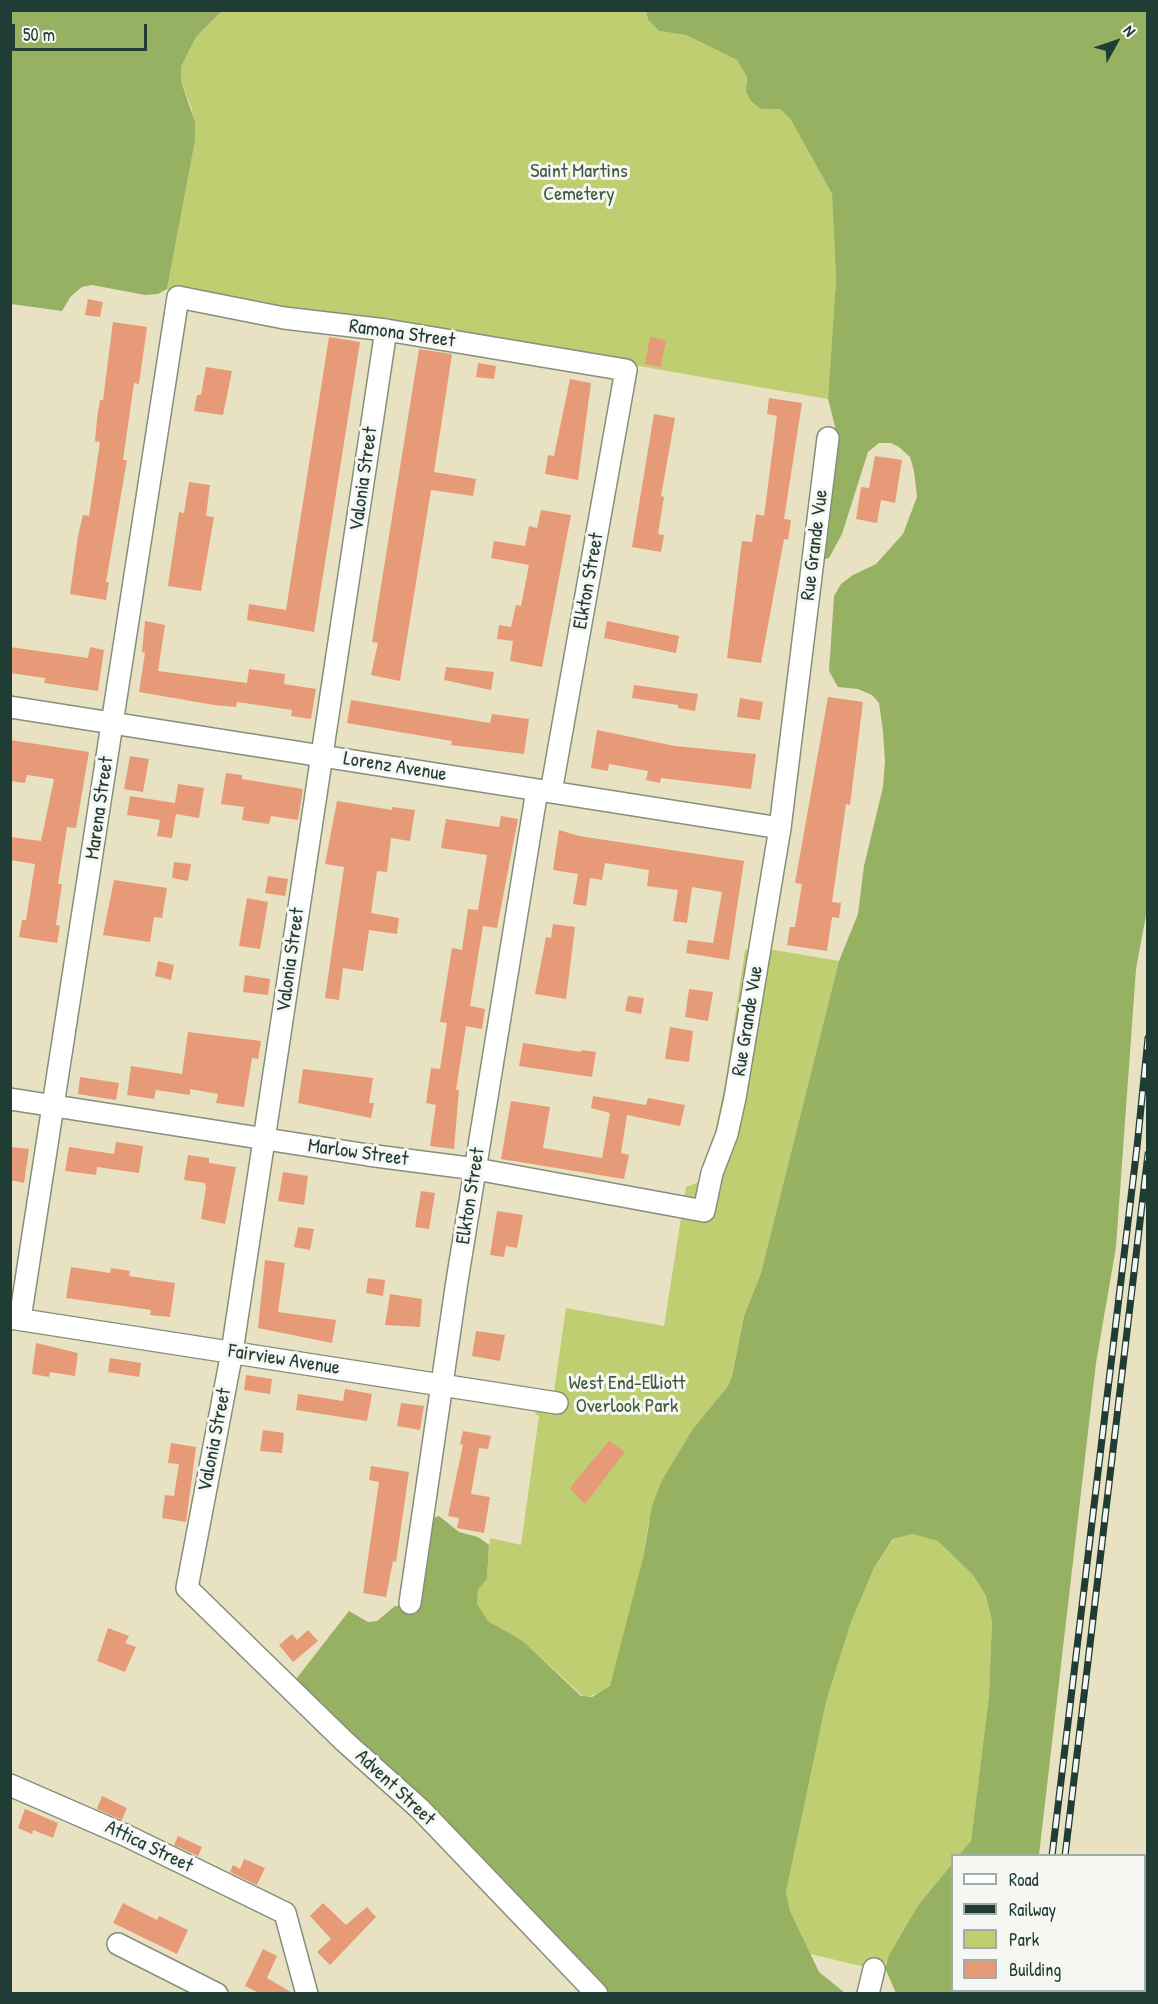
<!DOCTYPE html>
<html>
<head>
<meta charset="utf-8">
<style>
  body { margin:0 }
  #map { position:relative; width:1158px; height:2004px; overflow:hidden; background:#e8e2c2; font-family:"Patrick Hand",sans-serif }
  canvas { display:block }
  .frame { position:absolute; inset:0; border:12px solid #1f3d34; pointer-events:none }
  .legend { position:absolute; left:951px; top:1854px; width:195px; height:138px; box-sizing:border-box; background:#f6f6f2; border:2px solid #a0aca6; margin:0; padding:8px 10px; list-style:none; font-size:18px; color:#1f3d34 }
  .legend li { display:flex; align-items:center; gap:12px; height:30px }
  .legend b { width:30px; border:2px solid #a0aca6 }
  .north { position:absolute; left:1086px; top:12px; width:60px; height:60px; -webkit-text-stroke:4px #f6f6f2; paint-order:stroke; rotate:50deg; font-size:16px; font-weight:700; line-height:24px; text-align:center; color:#1f3d34 }
  .north::after { content:''; display:block; margin:auto; width:21px; height:27px; background:#1f3d34; clip-path:polygon(50% 0,100% 100%,50% 72%,0 100%) }
  .scale { position:absolute; left:12px; top:24px; width:135px; height:27px; box-sizing:border-box; border:3px solid #1f3d34; border-top:0; padding-left:8px; font-size:18px; line-height:21px; white-space:nowrap; color:#1f3d34; -webkit-text-stroke:4px #f6f6f2; paint-order:stroke }
</style>
</head>
<body>
<div id="map">
<canvas width="1158" height="2004"></canvas>
<div class="frame"></div>
<ul class="legend">
<li><b style="height:8px;background:#fff"></b>Road</li>
<li><b style="height:8px;background:#1f3d34"></b>Railway</li>
<li><b style="height:16px;background:#bfce70"></b>Park</li>
<li><b style="height:16px;background:#e79a78"></b>Building</li>
</ul>
<div class="north">N</div>
<div class="scale">50 m</div>
</div>
<script>
const ctx = document.querySelector('canvas').getContext('2d');
ctx.lineJoin = 'round';
function paint(path, color) { ctx.fillStyle = color; ctx.fill(path, 'evenodd'); }
const shape = rows => new Path2D(rows.map(r => 'M' + r).join(''));
function strokePath(path, color, width, dash) { ctx.strokeStyle = color; ctx.lineWidth = width; ctx.lineCap = dash ? 'butt' : 'round'; ctx.setLineDash(dash || []); ctx.stroke(path); }
function label(font, color, halo, rows, align = 'center') {
  ctx.font = font + ' "Patrick Hand",sans-serif'; ctx.lineWidth = 6; ctx.setLineDash([]); ctx.textBaseline = 'middle'; ctx.strokeStyle = halo; ctx.fillStyle = color; for (const [text, x, y, turn = 0] of rows) {
    ctx.save(); ctx.translate(x, y); ctx.rotate((+turn || 0) * Math.PI / 180); ctx.textAlign = isNaN(turn) ? turn : align; if (halo) ctx.strokeText(text, 0, 0); ctx.fillText(text, 0, 0); ctx.restore();
  }
}
paint(shape([
  [222,11,646,11,648,20,659,31,686,35,737,60,747,77,746,84,761,109,780,109,791,120,832,194,836,280,828,399,610,361,335,320,167,289,195,141,192,109,181,81,181,67,196,37],
  [745,950,775,950,839,961,761,1273,744,1316,732,1376,728,1386,692,1430,662,1480,648,1525,643,1558,613,1682,606,1690,585,1698,523,1641,488,1621,476,1604,478,1590,487,1579,490,1538,521,1545,539,1416,535,1414,536,1409,554,1392,566,1308,664,1326,686,1187,699,1182,708,1166,725,1084],
  [913,1534,938,1540,973,1575,986,1596,992,1621,989,1696,971,1841,959,1855,952,1856,952,1864,919,1904,886,1962,874,1969,810,1954,790,1911,786,1892,826,1702,851,1622,874,1568,894,1539]
]), '#bfce70');
paint(shape([
  [11,10,222,11,196,37,181,67,181,81,195,122,195,141,167,289,158,294,145,295,92,285,82,287,71,296,62,311,11,304],
  [646,11,1147,11,1147,910,1136,969,1116,1247,1096,1363,1039,1855,959,1855,971,1841,989,1696,992,1621,986,1596,973,1575,938,1541,913,1534,893,1539,874,1568,851,1622,826,1702,786,1892,790,1911,819,1972,845,1993,607,1993,293,1683,349,1611,368,1622,377,1621,395,1606,403,1606,430,1519,439,1516,459,1532,478,1537,489,1545,487,1579,478,1590,477,1604,488,1621,523,1641,581,1696,592,1697,610,1686,643,1558,652,1506,662,1480,692,1430,728,1386,732,1376,744,1316,761,1273,839,961,858,914,864,866,883,787,885,762,883,731,879,703,872,695,858,689,838,687,829,671,834,596,841,584,853,575,876,564,903,534,917,497,914,471,910,457,899,447,891,443,879,443,868,452,842,534,829,558,822,560,836,445,836,430,828,399,836,280,832,194,791,120,780,109,761,109,751,101,746,92,747,77,737,60,686,35,659,31,648,20],
  [952,1864,952,1990,1024,1991,1023,1993,896,1993,885,1968,889,1955,919,1904]
]), '#97b162');
paint(shape([
  [88,299,103,302,100,317,85,315],
  [113,322,147,327,139,384,134,383,123,460,127,460,106,582,109,582,106,600,70,594,78,536,83,515,89,516,100,442,95,441,97,419,100,400,103,400],
  [329,337,360,342,314,632,247,620,249,604,286,610],
  [650,337,666,340,661,367,645,364],
  [419,349,452,354,434,472,476,479,473,496,431,490,400,681,371,675,378,643,372,642],
  [478,363,496,366,494,379,476,377],
  [206,367,232,371,223,415,194,411,197,395,201,395],
  [570,379,591,383,578,480,545,474,548,455,554,456],
  [769,398,802,403,784,519,791,520,788,540,784,539,761,663,727,658,742,541,752,542,756,514,764,516,777,416,767,414],
  [654,414,675,418,661,496,664,497,658,534,664,535,661,552,632,547],
  [875,456,902,460,895,503,881,500,877,523,856,519,861,487,869,488],
  [189,482,210,485,206,516,214,517,201,591,168,586,179,512,184,513],
  [541,510,571,515,542,667,510,661,513,641,497,639,499,625,511,627,516,605,521,606,529,565,491,558,494,541,525,546,529,526,537,528],
  [145,621,165,625,158,671,247,683,249,669,285,674,284,684,316,689,311,719,291,716,292,710,237,702,236,707,214,705,139,692,145,653,142,652],
  [607,621,679,636,676,653,604,638],
  [10,647,88,658,90,647,104,650,98,691,44,683,45,678,10,673],
  [446,667,494,672,491,690,444,680],
  [634,685,698,694,695,711,678,708,678,705,632,698],
  [828,697,863,702,850,805,846,804,832,902,841,903,839,918,832,917,827,951,787,945,790,927,795,927,802,884,795,883],
  [740,698,763,702,760,720,737,717],
  [351,700,490,723,492,714,529,719,524,754,451,745,452,741,347,723],
  [597,730,675,746,756,754,751,789,661,778,660,783,646,780,648,771,609,764,608,771,591,768],
  [10,740,89,752,76,828,67,827,58,884,62,884,56,925,60,926,57,943,19,937,22,920,26,920,35,864,10,860,10,837,41,841,54,779,27,775,25,783,10,781],
  [130,756,149,759,143,792,124,789],
  [226,773,242,775,242,779,303,789,298,820,271,816,269,824,242,820,244,807,221,804],
  [178,784,204,788,199,818,176,814,172,838,157,836,160,820,127,815,130,796,175,803],
  [337,801,392,810,392,807,415,810,410,841,391,838,387,872,377,871,371,913,399,918,397,934,369,930,363,971,343,968,339,1000,325,998,344,867,325,864],
  [501,816,518,819,497,928,483,926,470,1006,485,1009,482,1029,466,1026,456,1090,459,1090,454,1149,430,1146,436,1105,426,1103,431,1068,440,1069,447,1023,440,1022,452,948,462,950,468,909,478,910,487,855,441,848,446,819,499,827],
  [559,830,579,836,744,861,729,960,686,953,688,940,713,943,722,892,692,887,687,923,673,921,678,890,647,886,649,870,605,863,602,880,590,878,586,906,573,904,578,874,553,870],
  [174,862,191,864,188,881,172,878],
  [268,876,288,879,285,896,265,893],
  [114,880,167,888,162,918,154,917,150,942,103,935],
  [247,898,268,902,260,949,239,946],
  [553,924,575,927,566,999,535,994,546,937,551,938],
  [158,961,174,965,171,980,155,976],
  [245,975,270,979,268,995,243,992],
  [689,989,713,992,708,1021,685,1017],
  [628,996,644,998,641,1014,625,1011],
  [670,1027,693,1031,689,1062,665,1059],
  [188,1032,261,1041,258,1059,252,1058,244,1107,216,1103,218,1094,190,1089,190,1095,156,1090,154,1099,127,1095,131,1066,182,1074],
  [523,1043,581,1052,581,1050,596,1052,592,1077,519,1066],
  [303,1069,373,1078,369,1103,374,1103,371,1118,298,1103],
  [80,1077,119,1083,116,1100,78,1094],
  [593,1096,646,1105,648,1098,685,1105,680,1126,627,1115,621,1153,629,1155,624,1179,501,1159,511,1101,550,1107,543,1148,602,1158,610,1113,591,1108],
  [116,1142,143,1146,139,1173,97,1167,96,1175,65,1171,69,1147,114,1154],
  [10,1147,29,1149,24,1183,10,1180],
  [188,1155,209,1158,209,1163,236,1167,225,1224,201,1219,206,1188,205,1183,184,1180],
  [283,1172,308,1176,304,1205,278,1201],
  [421,1191,435,1193,429,1229,415,1227],
  [497,1211,523,1215,517,1248,506,1246,504,1257,490,1255],
  [298,1227,314,1229,310,1250,294,1247],
  [265,1260,285,1263,278,1312,336,1320,332,1343,258,1328],
  [71,1267,110,1273,111,1268,130,1271,129,1276,175,1283,170,1317,150,1315,151,1310,66,1298],
  [368,1278,385,1280,383,1296,366,1293],
  [390,1294,422,1299,420,1327,385,1325],
  [476,1331,505,1335,500,1361,472,1356],
  [36,1343,78,1353,75,1376,50,1372,49,1377,32,1374],
  [110,1358,141,1363,139,1377,108,1372],
  [246,1375,272,1379,270,1394,244,1390],
  [345,1389,372,1394,367,1421,296,1410,298,1394,343,1401],
  [401,1403,424,1406,420,1430,397,1426],
  [263,1430,284,1433,282,1453,260,1451],
  [463,1431,491,1436,488,1449,479,1448,471,1494,490,1497,484,1533,457,1528,459,1518,448,1516,463,1445,460,1444],
  [609,1441,625,1452,585,1504,571,1490,572,1485],
  [171,1443,196,1447,186,1522,162,1518,165,1495,174,1496,179,1464,168,1463],
  [371,1466,409,1472,396,1562,393,1561,386,1597,363,1593,379,1482,369,1480],
  [108,1628,129,1636,125,1643,136,1647,125,1672,97,1661],
  [308,1630,318,1641,293,1662,279,1645,292,1634,297,1640],
  [102,1796,127,1808,122,1820,97,1809],
  [25,1809,58,1823,53,1838,33,1830,32,1834,18,1828],
  [178,1836,202,1847,198,1856,174,1845],
  [244,1859,265,1868,257,1885,230,1872,233,1865,240,1869],
  [123,1903,157,1920,159,1916,188,1930,177,1954,113,1923],
  [323,1903,346,1925,367,1907,376,1917,330,1965,317,1952,331,1939,310,1916],
  [263,1949,277,1956,267,1978,294,1994,261,1994,245,1986]
]), '#e79a78');
const minor = shape([
  [386,330,232,1352,187,1588,344,1741,420,1809,597,1994],
  [10,707,780,828],
  [10,1099,368,1155,476,1169,704,1211,712,1173,727,1134,735,1098,780,828,828,438],
  [10,1318,557,1403],
  [20,1319,178,297,284,318,386,330,626,370,551,792],
  [410,1603,457,1281,537,790],
  [10,1785,125,1835,285,1913,307,1994],
  [118,1944,217,1994],
  [868,1994,874,1969]
]);
strokePath(minor, '#84907b', 24);
strokePath(minor, '#fff', 21);
const rail = shape([
  [1052,1856,1137,1147,1148,1038],
  [1065,1856,1148,1154],
  [1036,1994,1036,1990],
  [1048,1994,1048,1990]
]);
strokePath(rail, '#1f3d34', 7);
strokePath(rail, '#f6f6f2', 4.5, [14]);
label('20px', '#3f5a40', '#f6f6f2', [
  ["Saint Martins",579,172],
  ["Cemetery",579,195],
  ["West End-Elliott",627,1384],
  ["Overlook Park",627,1407]
]);
label('20px', '#1f3d34', '#f6f6f2', [
  ["Ramona Street",402,334,8],
  ["Valonia Street",364,479,-82],
  ["Rue Grande Vue",815,545,-83],
  ["Elkton Street",589,581,-80],
  ["Lorenz Avenue",395,767,9],
  ["Marena Street",100,808,-82],
  ["Valonia Street",291,960,-82],
  ["Rue Grande Vue",748,1021,-81],
  ["Marlow Street",358,1153,8],
  ["Elkton Street",471,1196,-81],
  ["Fairview Avenue",284,1360,9],
  ["Valonia Street",215,1440,-79],
  ["Advent Street",395,1788,43],
  ["Attica Street",149,1847,26]
]);
</script>
</body>
</html>
